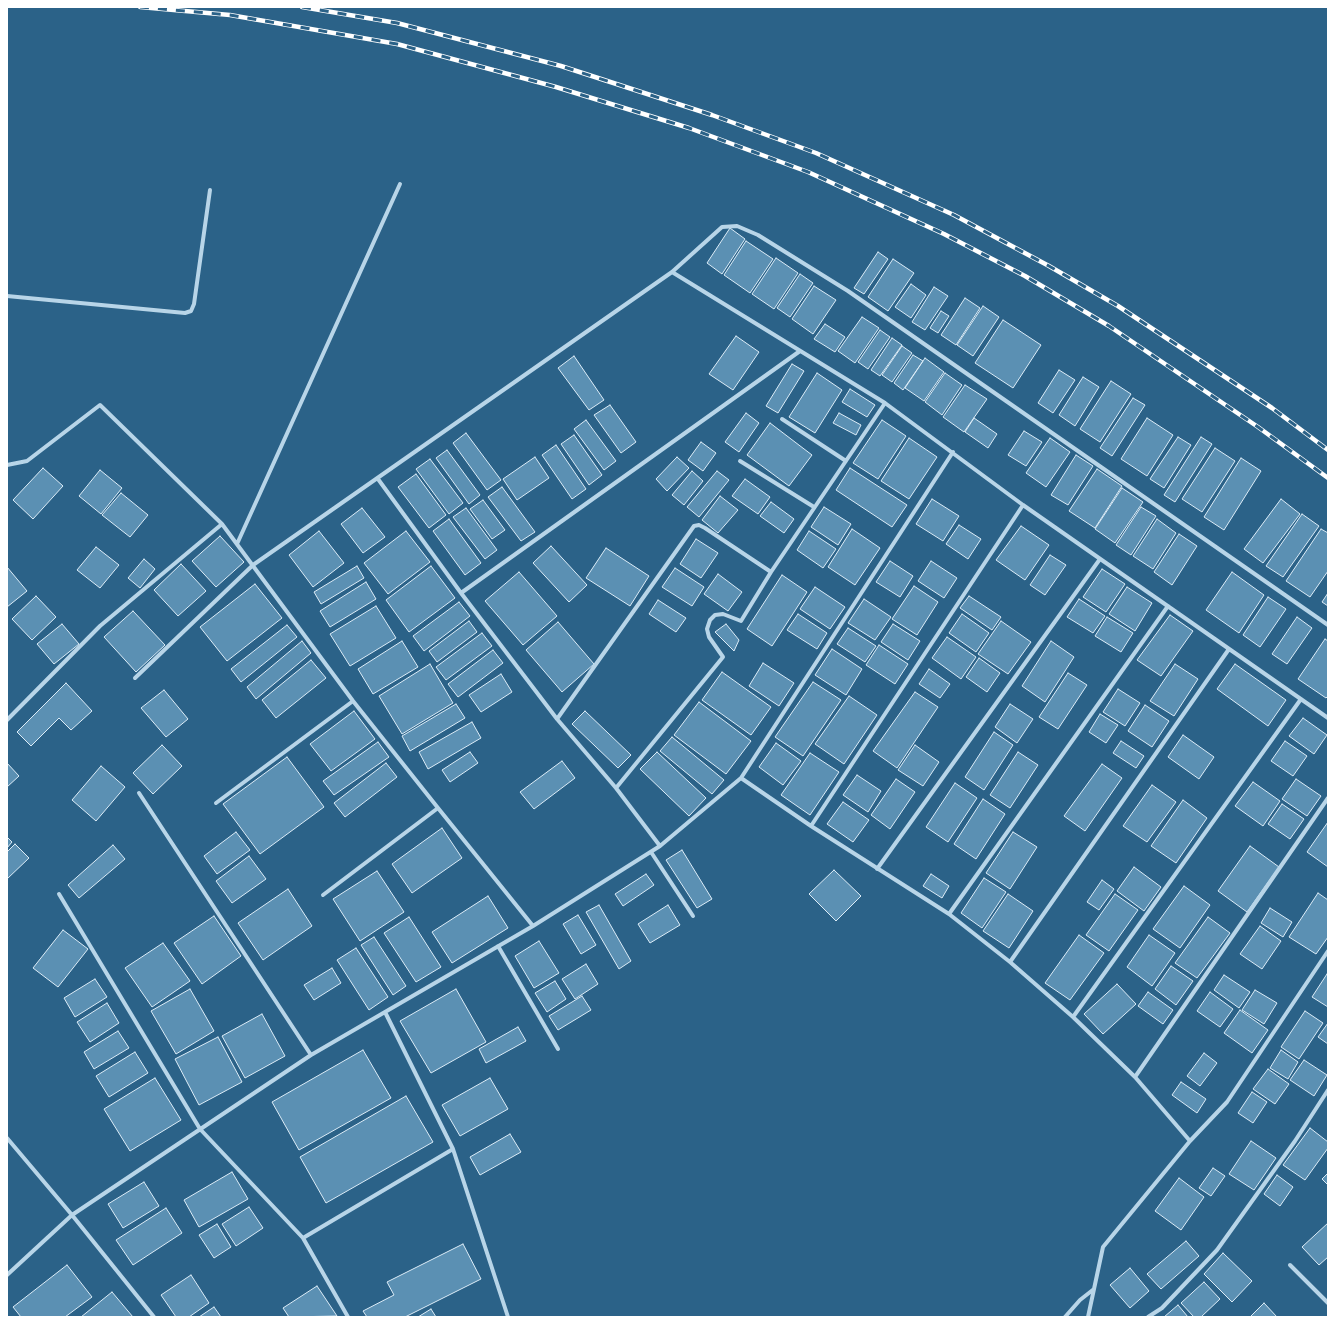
<!DOCTYPE html>
<html>
<head>
<meta charset="utf-8">
<style>
  body { margin:0 }
  #map { position:relative; width:1335px; height:1324px; overflow:hidden; background:#2b6288; font-family:Barlow,sans-serif }
  canvas { display:block }
  .frame { position:absolute; inset:0; border:8px solid #fff; pointer-events:none }
</style>
</head>
<body>
<div id="map">
<canvas width="1335" height="1324"></canvas>
<div class="frame"></div>
</div>
<script>
const ctx = document.querySelector('canvas').getContext('2d');
ctx.lineJoin = 'round';
function paint(path, color) { ctx.fillStyle = color; ctx.fill(path, 'evenodd'); }
const shape = rows => new Path2D(rows.map(r => 'M' + r).join(''));
function strokePath(path, color, width, dash) { ctx.strokeStyle = color; ctx.lineWidth = width; ctx.lineCap = dash ? 'butt' : 'round'; ctx.setLineDash(dash || []); ctx.stroke(path); }
const building = shape([
  [730,228,745,239,722,274,707,263,730,228],
  [746,241,773,259,750,293,724,275,746,241],
  [878,252,888,259,864,294,854,288,878,252],
  [776,258,798,273,774,309,752,294,776,258],
  [893,259,914,273,888,311,868,297,893,259],
  [800,274,813,283,790,317,777,308,800,274],
  [911,284,926,295,911,318,895,307,911,284],
  [814,286,836,300,813,334,792,319,814,286],
  [934,287,948,296,925,330,912,322,934,287],
  [965,298,980,308,956,345,941,335,965,298],
  [983,306,999,317,973,356,957,345,983,306],
  [941,311,949,316,938,333,930,328,941,311],
  [862,317,879,328,855,363,838,351,862,317],
  [1003,320,1041,345,1013,388,975,363,1003,320],
  [825,324,845,337,835,352,814,339,825,324],
  [880,330,890,337,868,369,858,362,880,330],
  [736,336,759,352,733,390,709,374,736,336],
  [892,338,902,345,880,376,871,370,892,338],
  [902,346,912,353,892,382,882,375,902,346],
  [913,355,923,361,903,390,894,383,913,355],
  [574,356,604,400,589,410,558,368,574,356],
  [925,358,944,372,924,401,905,388,925,358],
  [792,364,804,371,778,413,766,406,792,364],
  [1059,370,1075,380,1053,413,1038,403,1059,370],
  [817,373,842,390,815,433,789,417,817,373],
  [945,373,962,385,942,415,925,402,945,373],
  [1083,377,1099,387,1075,426,1059,415,1083,377],
  [1111,381,1131,394,1100,442,1080,429,1111,381],
  [965,385,987,399,964,432,943,417,965,385],
  [850,389,875,405,867,417,842,402,850,389],
  [1133,398,1145,405,1112,456,1100,448,1133,398],
  [610,405,636,442,621,453,594,415,610,405],
  [746,413,759,423,739,452,725,442,746,413],
  [839,413,861,425,856,435,833,423,839,413],
  [974,418,997,434,988,448,965,432,974,418],
  [1147,418,1173,435,1147,476,1121,459,1147,418],
  [586,420,616,461,604,470,574,429,586,420],
  [882,420,906,436,878,479,853,463,882,420],
  [770,423,812,455,789,486,747,455,770,423],
  [1024,431,1042,442,1026,466,1008,455,1024,431],
  [466,433,501,480,487,490,453,443,466,433],
  [574,435,602,475,589,485,561,444,574,435],
  [1178,437,1191,445,1164,488,1150,479,1178,437],
  [1201,437,1212,444,1175,502,1164,495,1201,437],
  [909,438,937,457,909,499,881,481,909,438],
  [1050,438,1070,452,1046,487,1026,473,1050,438],
  [701,442,716,453,703,471,688,460,701,442],
  [556,445,586,489,572,499,542,455,556,445],
  [1215,448,1235,461,1202,512,1182,499,1215,448],
  [447,450,480,495,469,504,436,458,447,450],
  [1076,455,1093,466,1068,505,1051,495,1076,455],
  [535,457,549,478,517,500,503,479,535,457],
  [677,457,689,468,667,491,656,479,677,457],
  [1241,458,1261,471,1224,530,1204,517,1241,458],
  [430,459,463,503,449,514,416,469,430,459],
  [43,468,63,486,33,519,13,500,43,468],
  [850,468,907,505,892,527,836,490,850,468],
  [1097,469,1122,486,1095,528,1069,511,1097,469],
  [100,470,122,488,101,514,79,496,100,470],
  [692,471,703,481,684,505,672,495,692,471],
  [717,471,729,480,699,517,687,507,717,471],
  [416,474,446,515,429,528,398,487,416,474],
  [745,479,770,497,758,514,732,496,745,479],
  [502,487,535,532,521,541,488,497,502,487],
  [1122,488,1143,502,1115,543,1095,529,1122,488],
  [121,493,148,515,130,537,102,515,121,493],
  [720,496,738,510,718,533,702,520,720,496],
  [932,499,959,516,943,541,916,524,932,499],
  [1281,499,1300,514,1263,563,1244,549,1281,499],
  [483,500,505,530,492,539,470,509,483,500],
  [771,502,794,519,784,533,760,516,771,502],
  [824,507,851,524,838,545,811,527,824,507],
  [1141,507,1156,516,1131,555,1116,545,1141,507],
  [362,508,385,537,363,553,341,524,362,508],
  [466,508,497,550,485,559,453,517,466,508],
  [1302,514,1319,526,1283,577,1266,566,1302,514],
  [449,519,481,563,465,575,433,531,449,519],
  [1157,519,1176,533,1153,569,1133,556,1157,519],
  [959,525,981,539,968,559,946,544,959,525],
  [1021,526,1049,545,1025,580,996,560,1021,526],
  [852,529,880,548,855,585,828,567,852,529],
  [1321,529,1328,533,1328,571,1310,597,1286,581,1321,529],
  [319,531,344,563,313,587,289,555,319,531],
  [406,531,430,562,388,594,364,563,406,531],
  [809,531,836,549,823,568,797,550,809,531],
  [1179,534,1197,546,1172,585,1154,572,1179,534],
  [220,536,244,562,216,587,192,561,220,536],
  [696,539,718,553,701,578,680,564,696,539],
  [551,546,587,585,569,602,533,563,551,546],
  [96,547,119,565,100,588,77,570,96,547],
  [606,548,649,576,630,606,586,578,606,548],
  [1050,555,1066,565,1045,595,1030,585,1050,555],
  [144,559,155,569,140,588,128,578,144,559],
  [890,561,913,576,900,597,876,582,890,561],
  [931,561,957,578,944,598,918,581,931,561],
  [181,564,206,591,178,616,154,590,181,564],
  [357,566,364,578,321,604,314,592,357,566],
  [431,566,455,598,409,632,386,600,431,566],
  [7,567,27,591,7,607,7,567],
  [675,568,704,587,692,606,662,587,675,568],
  [1102,569,1125,584,1106,612,1083,597,1102,569],
  [519,572,557,616,523,645,485,601,519,572],
  [1232,572,1264,595,1239,633,1206,610,1232,572],
  [718,574,742,592,728,611,704,594,718,574],
  [782,575,807,592,772,646,747,629,782,575],
  [366,582,376,599,330,627,320,611,366,582],
  [255,584,282,618,227,661,200,627,255,584],
  [914,586,938,602,917,635,892,619,914,586],
  [815,587,845,607,830,629,800,609,815,587],
  [1127,587,1152,603,1135,631,1109,614,1127,587],
  [1328,593,1328,606,1322,602,1328,593],
  [36,596,56,617,32,640,12,619,36,596],
  [969,596,1001,617,992,630,960,608,969,596],
  [1268,597,1286,609,1260,647,1243,635,1268,597],
  [864,599,891,617,875,640,848,623,864,599],
  [1079,599,1105,616,1093,633,1067,617,1079,599],
  [658,600,686,618,676,632,649,614,658,600],
  [459,602,470,616,424,651,413,636,459,602],
  [376,606,396,638,350,666,330,634,376,606],
  [133,611,165,645,136,672,104,637,133,611],
  [798,614,827,633,817,649,787,630,798,614],
  [962,614,989,633,976,652,949,633,962,614],
  [1170,615,1193,631,1161,676,1137,660,1170,615],
  [1107,617,1133,633,1121,652,1095,636,1107,617],
  [1297,617,1312,628,1287,664,1272,654,1297,617],
  [469,621,477,632,437,662,429,651,469,621],
  [1001,621,1031,642,1008,674,978,654,1001,621],
  [558,622,594,664,562,692,526,650,558,622],
  [62,624,79,644,54,664,37,644,62,624],
  [726,624,739,640,734,651,715,632,726,624],
  [893,624,920,641,908,660,881,642,893,624],
  [287,625,297,637,241,682,231,669,287,625],
  [848,628,876,646,865,662,837,644,848,628],
  [482,633,492,646,446,680,436,667,482,633],
  [947,637,976,657,961,679,932,658,947,637],
  [1325,639,1328,641,1328,696,1326,698,1298,679,1325,639],
  [302,641,311,653,256,699,247,687,302,641],
  [402,641,418,667,373,694,358,669,402,641],
  [1051,641,1074,657,1045,702,1022,686,1051,641],
  [879,645,908,664,895,684,866,665,879,645],
  [832,649,862,669,846,695,815,675,832,649],
  [493,650,503,663,458,697,448,684,493,650],
  [979,658,1000,673,987,692,966,677,979,658],
  [311,660,326,678,276,718,262,700,311,660],
  [763,663,794,683,779,706,749,686,763,663],
  [430,664,453,703,402,734,379,696,430,664],
  [1175,664,1198,679,1174,716,1150,701,1175,664],
  [1235,664,1286,700,1268,726,1217,689,1235,664],
  [929,669,950,684,940,698,919,684,929,669],
  [722,672,771,707,751,735,702,700,722,672],
  [1068,673,1087,685,1058,729,1039,717,1068,673],
  [501,674,512,692,481,712,469,695,501,674],
  [813,682,841,700,803,756,775,737,813,682],
  [66,683,92,711,71,730,59,718,31,746,17,732,66,683],
  [1118,689,1140,703,1125,726,1103,712,1118,689],
  [164,690,188,719,166,737,141,708,164,690],
  [915,692,938,707,897,768,873,751,915,692],
  [849,696,877,715,844,764,815,744,849,696],
  [699,702,751,741,726,774,674,735,699,702],
  [456,704,465,718,410,751,402,736,456,704],
  [1010,704,1033,719,1017,743,995,727,1010,704],
  [1145,705,1169,721,1152,747,1128,731,1145,705],
  [354,711,375,739,331,771,310,744,354,711],
  [585,711,631,755,618,768,572,724,585,711],
  [1100,714,1118,725,1106,743,1089,732,1100,714],
  [1303,718,1327,735,1314,754,1289,736,1303,718],
  [472,722,481,738,428,769,419,752,472,722],
  [994,732,1013,745,984,790,965,777,994,732],
  [1183,735,1214,757,1199,779,1168,757,1183,735],
  [672,737,724,780,712,794,660,751,672,737],
  [1121,741,1144,756,1136,768,1113,753,1121,741],
  [1285,741,1307,756,1293,776,1271,761,1285,741],
  [378,742,389,757,334,795,323,781,378,742],
  [776,743,801,761,783,785,759,767,776,743],
  [162,745,182,766,153,794,133,773,162,745],
  [915,745,939,762,923,786,898,770,915,745],
  [470,752,478,763,450,782,442,770,470,752],
  [657,752,706,798,689,816,640,769,657,752],
  [1018,752,1038,765,1010,808,990,795,1018,752],
  [810,753,839,772,810,815,781,795,810,753],
  [287,757,324,807,260,854,223,804,287,757],
  [562,761,575,778,534,809,520,792,562,761],
  [7,763,19,776,7,787,7,763],
  [386,763,397,777,345,817,334,803,386,763],
  [1102,764,1122,778,1085,831,1064,816,1102,764],
  [101,766,125,787,96,821,72,800,101,766],
  [857,775,881,791,868,812,843,795,857,775],
  [896,779,915,792,890,829,871,815,896,779],
  [1296,779,1321,796,1307,816,1282,799,1296,779],
  [1253,782,1280,801,1263,826,1235,806,1253,782],
  [955,783,977,798,948,842,926,827,955,783],
  [1152,785,1176,802,1147,842,1123,826,1152,785],
  [983,799,1005,814,976,859,954,844,983,799],
  [1183,800,1207,818,1176,863,1151,846,1183,800],
  [843,802,869,820,853,842,827,824,843,802],
  [1282,804,1304,819,1290,839,1268,824,1282,804],
  [1328,822,1328,867,1307,852,1328,822],
  [442,828,462,858,412,893,392,864,442,828],
  [236,832,250,850,217,874,204,856,236,832],
  [1013,832,1037,847,1010,889,986,873,1013,832],
  [7,837,12,842,7,848,7,837],
  [15,844,29,858,7,879,7,852,15,844],
  [113,845,125,859,79,898,68,885,113,845],
  [1250,846,1279,867,1247,912,1218,891,1250,846],
  [682,850,712,899,697,908,666,860,682,850],
  [249,856,266,879,232,903,216,881,249,856],
  [1134,867,1161,887,1144,911,1117,891,1134,867],
  [834,870,861,896,836,921,809,894,834,870],
  [377,871,404,912,360,941,333,899,377,871],
  [646,874,654,885,623,906,615,894,646,874],
  [931,874,949,886,942,898,923,886,931,874],
  [984,878,1006,892,982,928,961,913,984,878],
  [1102,880,1114,889,1099,910,1087,902,1102,880],
  [1184,886,1210,905,1180,948,1153,929,1184,886],
  [288,889,312,926,263,960,238,923,288,889],
  [1318,893,1328,900,1328,937,1316,954,1289,937,1318,893],
  [1008,894,1033,911,1009,948,983,931,1008,894],
  [1115,894,1138,910,1109,951,1086,935,1115,894],
  [488,896,508,928,452,963,432,932,488,896],
  [599,905,631,961,619,969,586,912,599,905],
  [668,905,680,925,650,943,638,924,668,905],
  [1270,908,1292,922,1283,937,1261,923,1270,908],
  [578,915,596,945,581,954,563,924,578,915],
  [214,916,241,956,202,984,174,943,214,916],
  [409,917,441,967,416,982,384,933,409,917],
  [1208,917,1230,933,1197,978,1175,963,1208,917],
  [1260,926,1281,941,1262,969,1240,954,1260,926],
  [63,930,88,949,58,987,33,968,63,930],
  [1079,935,1104,953,1070,1000,1045,983,1079,935],
  [1149,935,1175,953,1152,986,1127,967,1149,935],
  [374,937,406,986,393,995,361,945,374,937],
  [539,941,559,973,534,988,515,956,539,941],
  [163,943,190,981,152,1007,125,968,163,943],
  [356,948,388,997,369,1010,337,960,356,948],
  [586,964,598,984,575,999,562,979,586,964],
  [1171,966,1193,981,1176,1005,1155,989,1171,966],
  [332,968,341,983,314,1000,304,985,332,968],
  [1327,974,1328,974,1328,1007,1312,997,1327,974],
  [1224,975,1250,992,1239,1008,1214,990,1224,975],
  [95,979,107,997,75,1017,64,998,95,979],
  [555,981,566,999,547,1012,535,993,555,981],
  [1117,984,1136,1004,1103,1034,1084,1014,1117,984],
  [190,989,214,1031,176,1054,151,1011,190,989],
  [456,989,486,1042,431,1073,400,1021,456,989],
  [1255,990,1277,1003,1264,1024,1242,1010,1255,990],
  [1148,992,1173,1010,1163,1024,1138,1006,1148,992],
  [1210,992,1233,1009,1220,1027,1197,1011,1210,992],
  [582,996,591,1010,558,1030,549,1016,582,996],
  [107,1003,119,1023,90,1042,77,1022,107,1003],
  [1240,1010,1268,1030,1252,1053,1224,1033,1240,1010],
  [1305,1011,1323,1023,1299,1059,1281,1047,1305,1011],
  [262,1014,285,1056,245,1078,222,1036,262,1014],
  [1328,1023,1328,1044,1318,1037,1328,1023],
  [518,1027,526,1041,486,1063,479,1049,518,1027],
  [118,1031,129,1048,94,1069,84,1052,118,1031],
  [218,1037,242,1082,199,1105,175,1059,218,1037],
  [363,1050,391,1098,299,1150,272,1102,363,1050],
  [1281,1050,1298,1062,1288,1079,1270,1068,1281,1050],
  [135,1052,148,1073,109,1097,96,1076,135,1052],
  [1204,1053,1217,1063,1200,1086,1187,1076,1204,1053],
  [1304,1060,1327,1075,1314,1096,1290,1080,1304,1060],
  [1268,1069,1289,1084,1275,1104,1253,1089,1268,1069],
  [155,1078,181,1120,130,1151,104,1109,155,1078],
  [490,1078,508,1109,460,1136,442,1105,490,1078],
  [1181,1082,1206,1099,1197,1113,1172,1095,1181,1082],
  [1252,1092,1267,1102,1253,1123,1238,1113,1252,1092],
  [406,1096,433,1142,326,1203,300,1157,406,1096],
  [1310,1128,1328,1142,1328,1148,1305,1180,1283,1165,1310,1128],
  [510,1134,521,1152,480,1175,470,1157,510,1134],
  [1251,1141,1276,1158,1254,1190,1229,1174,1251,1141],
  [1213,1168,1225,1176,1211,1196,1199,1188,1213,1168],
  [232,1172,248,1199,199,1227,184,1200,232,1172],
  [1328,1173,1328,1185,1322,1179,1328,1173],
  [1277,1175,1293,1187,1280,1206,1264,1194,1277,1175],
  [1179,1178,1204,1197,1181,1230,1155,1211,1179,1178],
  [144,1182,159,1206,123,1228,108,1204,144,1182],
  [249,1207,263,1228,236,1246,222,1224,249,1207],
  [166,1208,182,1233,133,1265,116,1240,166,1208],
  [1328,1223,1328,1257,1319,1265,1302,1247,1328,1223],
  [217,1224,231,1247,214,1258,199,1235,217,1224],
  [1186,1241,1199,1256,1161,1289,1147,1274,1186,1241],
  [463,1244,481,1279,405,1317,367,1317,363,1311,394,1295,387,1282,463,1244],
  [1223,1253,1252,1281,1232,1302,1204,1274,1223,1253],
  [67,1265,92,1297,65,1317,21,1317,13,1307,67,1265],
  [1130,1268,1149,1291,1130,1308,1110,1285,1130,1268],
  [191,1275,209,1303,189,1317,176,1317,161,1295,191,1275],
  [1204,1282,1220,1299,1201,1317,1194,1317,1181,1303,1204,1282],
  [317,1286,337,1316,289,1317,283,1308,317,1286],
  [112,1292,133,1317,81,1317,112,1292],
  [1264,1303,1277,1317,1250,1317,1264,1303],
  [1178,1305,1188,1317,1164,1317,1178,1305],
  [214,1307,221,1317,199,1317,214,1307],
  [431,1309,436,1317,418,1317,431,1309]
]);
paint(building, '#5b90b3');
strokePath(building, '#dcecf7', 1);
strokePath(shape([
  [672,272,722,227,737,226,758,235,848,291,1328,625],
  [7,296,185,313,191,311,194,304,210,190],
  [782,419,846,461],
  [740,461,814,507],
  [7,465,27,461,100,405,222,524,353,701,438,808,533,926],
  [378,479,461,593,557,719,616,788,660,846],
  [237,544,400,184],
  [461,593,800,351],
  [135,678,253,565,672,272,885,403,1023,505,1328,718],
  [557,719,694,526,699,525,705,528,771,572],
  [7,720,100,626,222,524],
  [741,778,811,826,949,914,1010,962,1073,1017,1135,1077,1190,1141],
  [616,788,723,657,709,637,707,629,710,620,715,615,723,614,741,621,771,572,885,403],
  [139,793,311,1055],
  [216,803,353,701],
  [811,826,1023,505],
  [651,852,693,916],
  [877,869,1100,559],
  [59,894,200,1129,303,1238,348,1317],
  [323,895,438,808],
  [949,914,1168,606],
  [498,946,558,1049],
  [1010,962,1229,649],
  [385,1012,453,1149],
  [1073,1017,1301,699],
  [1135,1077,1328,798],
  [7,1138,72,1215,154,1317],
  [303,1238,453,1149,508,1317],
  [1290,1265,1328,1303],
  [7,1275,72,1215,311,1055,533,926,660,846,741,778,953,452],
  [1065,1317,1080,1300,1094,1289],
  [1088,1317,1103,1247,1190,1141,1227,1102,1328,951],
  [1148,1317,1162,1308,1217,1250,1295,1141,1328,1090]
]), '#b8d5e8', 4);
const rail = shape([
  [140,7,230,15,397,44,556,87,689,128,808,172,944,234,1025,276,1109,326,1258,427,1328,478],
  [302,7,397,23,561,66,712,115,816,153,954,215,1049,266,1118,306,1272,408,1328,450]
]);
strokePath(rail, '#fff', 4.5);
strokePath(rail, '#2b6288', 3, [9]);
</script>
</body>
</html>
